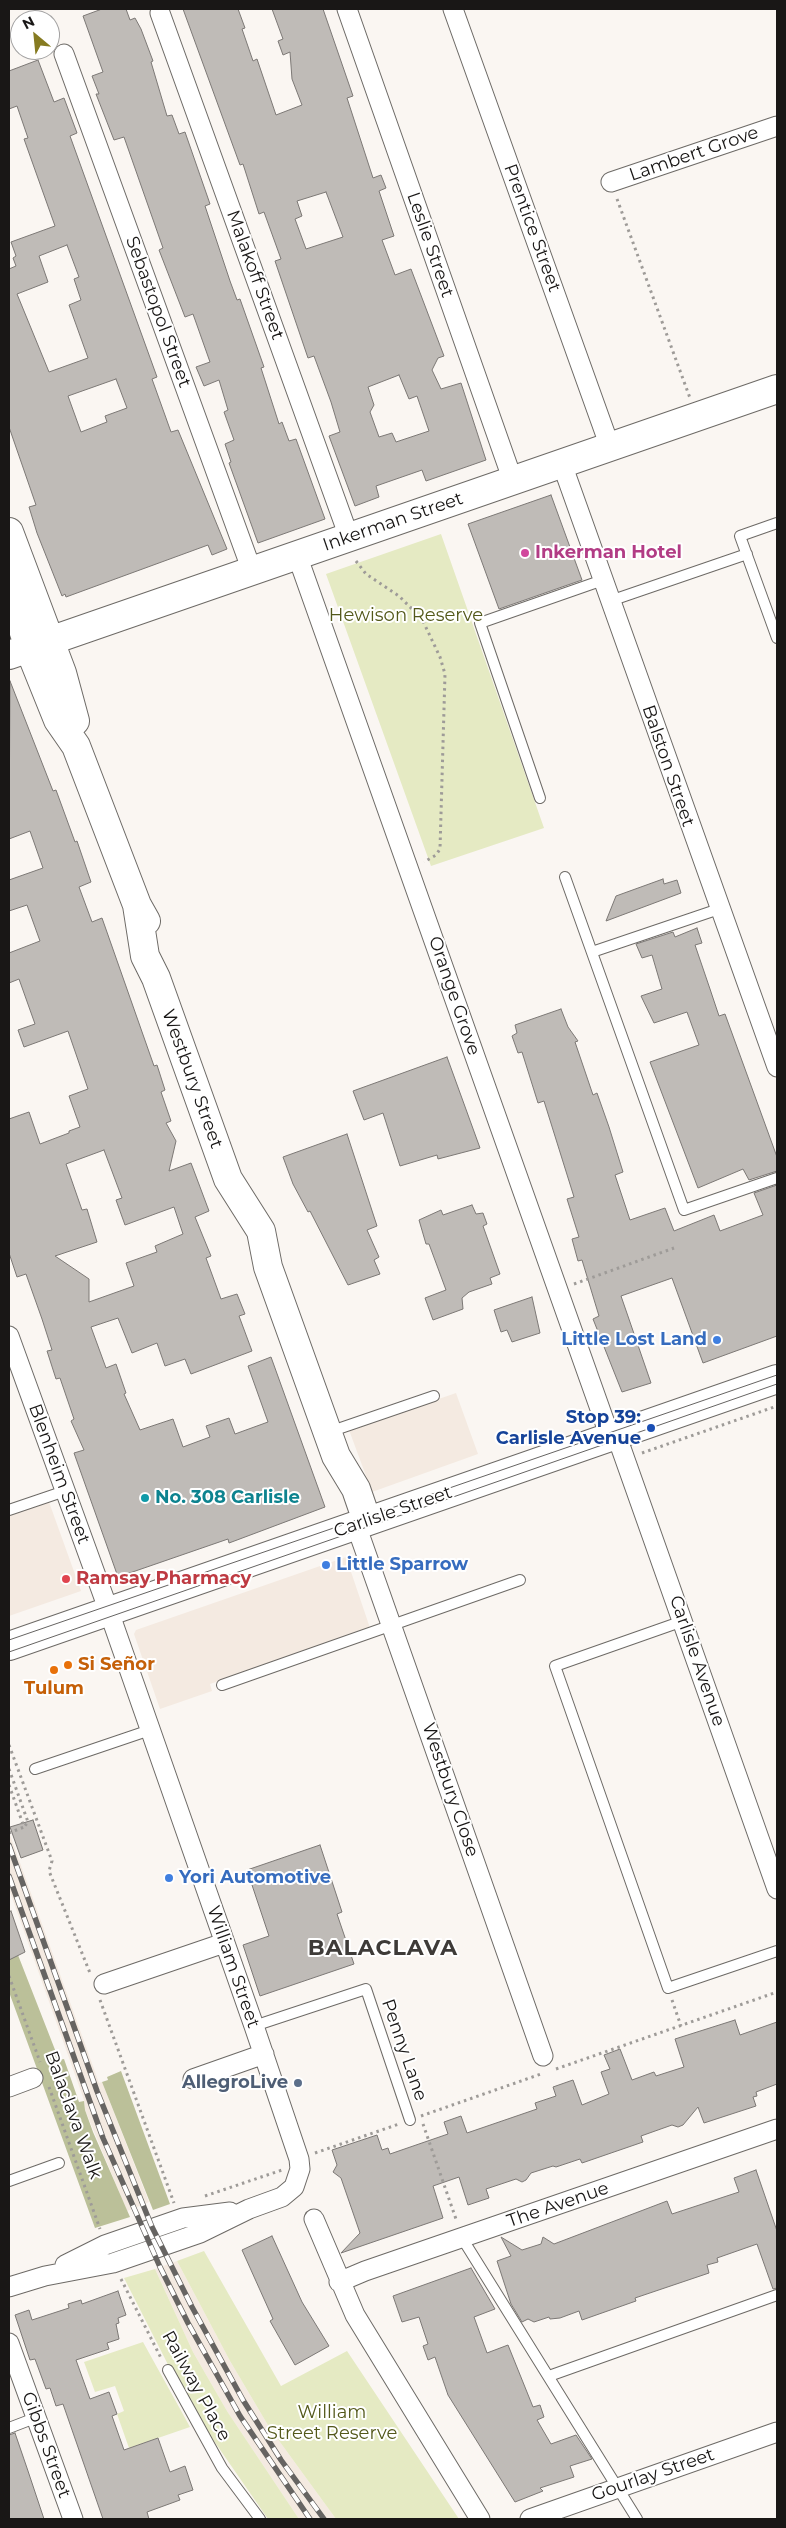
<!DOCTYPE html>
<html>
<head>
<meta charset="utf-8">
<style>
  body { margin:0 }
  #map { position:relative; width:786px; height:2528px; overflow:hidden; background:#faf6f2; font-family:Montserrat,sans-serif }
  canvas { display:block }
  .frame { position:absolute; inset:0; border:10px solid #191716; pointer-events:none }
  .north { position:absolute; left:10px; top:10px; width:50px; height:50px; box-sizing:border-box; background:#fff; border:1px solid #a3a2a2; border-radius:50%; rotate:332deg; font-size:14px; font-weight:700; line-height:20px; text-align:center; color:#191716 }
  .north::after { content:''; display:block; margin:auto; width:18px; height:22px; background:#867b21; clip-path:polygon(50% 0,100% 100%,50% 72%,0 100%) }
</style>
</head>
<body>
<div id="map">
<canvas width="786" height="2528"></canvas>
<div class="frame"></div>
<div class="north">N</div>
</div>
<script>
const ctx = document.querySelector('canvas').getContext('2d');
ctx.lineJoin = 'round';
function paint(path, color) { ctx.fillStyle = color; ctx.fill(path, 'evenodd'); }
const shape = rows => new Path2D(rows.map(r => 'M' + r).join(''));
function strokePath(path, color, width, dash) { ctx.strokeStyle = color; ctx.lineWidth = width; ctx.lineCap = dash ? 'butt' : 'round'; ctx.setLineDash(dash || []); ctx.stroke(path); }
function label(font, color, halo, rows, align = 'center') {
  ctx.font = font + ' Montserrat,sans-serif'; ctx.lineWidth = 4; ctx.setLineDash([]); ctx.textBaseline = 'middle'; ctx.strokeStyle = halo; ctx.fillStyle = color; for (const [text, x, y, turn = 0] of rows) {
    ctx.save(); ctx.translate(x, y); ctx.rotate((+turn || 0) * Math.PI / 180); ctx.textAlign = isNaN(turn) ? turn : align; if (halo) ctx.strokeText(text, 0, 0); ctx.fillText(text, 0, 0); ctx.restore();
  }
}
paint(shape([
  [456,1393,478,1454,372,1492,349,1430],
  [49,1502,81,1591,9,1616,9,1516],
  [346,1557,370,1628,210,1684,212,1691,160,1709,134,1634,136,1630],
  [9,1832,99,2083,102,2082,149,2202,127,2211,85,2110,84,2100,9,1889],
  [177,2261,230,2361,269,2427,336,2519,299,2519,227,2411,193,2352,155,2269]
]), '#f4eae1');
paint(shape([
  [441,534,544,828,431,866,326,574],
  [204,2251,281,2386,347,2351,459,2519,336,2519,269,2427,230,2361,177,2261],
  [155,2269,193,2352,227,2411,299,2519,268,2519,187,2402,124,2278],
  [143,2342,190,2427,129,2448,117,2414,124,2411,115,2386,95,2392,84,2362]
]), '#e5eac3');
paint(shape([
  [18,1955,59,2060,64,2059,79,2102,84,2101,85,2110,93,2132,130,2217,95,2228,9,1992,9,1958],
  [121,2071,170,2204,153,2210,102,2082,108,2080,107,2077]
]), '#bbc099');
const building = shape([
  [102,9,126,9,130,20,135,18,141,29,153,61,151,62,167,116,172,115,179,134,185,132,210,204,205,206,230,281,237,300,240,299,264,367,261,368,279,424,282,422,289,441,296,439,325,519,258,543,229,463,231,462,225,444,234,440,224,412,228,410,219,380,204,386,196,367,210,362,193,314,185,317,159,250,163,248,124,137,114,140,96,94,99,94,92,76,103,72,83,16,102,9],
  [183,9,238,9,245,28,242,29,253,61,257,59,276,115,302,105,292,79,290,52,283,55,278,41,283,39,272,9,323,9,353,96,347,98,373,178,381,175,386,188,379,191,394,236,382,240,395,275,411,269,444,356,438,358,432,370,441,389,461,383,486,460,426,481,422,470,376,486,379,497,355,506,329,436,340,432,331,402,314,356,308,358,275,261,281,259,264,212,259,214,243,164,240,165,183,9],
  [326,192,343,237,306,249,295,219,302,216,297,201,326,192],
  [399,375,409,399,417,396,429,431,396,442,392,433,379,437,370,412,374,405,368,387,399,375],
  [38,60,54,102,64,98,77,133,70,136,157,377,152,379,171,432,178,430,227,549,212,555,208,545,66,597,65,594,62,596,37,533,29,507,36,505,9,427,9,269,16,266,13,258,16,256,11,242,55,226,24,139,28,138,17,106,9,109,9,71,38,60],
  [67,245,79,277,74,279,81,300,69,305,88,358,49,372,17,294,48,282,39,256,67,245],
  [116,379,127,408,105,416,107,422,81,432,68,396,116,379],
  [551,495,582,580,499,609,468,524,551,495],
  [10,681,53,791,56,790,75,842,77,841,91,882,79,887,92,922,102,918,154,1066,157,1065,165,1090,161,1092,171,1121,166,1123,176,1141,169,1171,191,1163,209,1211,195,1217,211,1256,206,1258,221,1299,237,1294,245,1314,239,1316,252,1351,191,1374,185,1359,165,1366,157,1343,132,1353,118,1318,91,1327,106,1368,116,1364,126,1393,124,1394,140,1430,173,1419,183,1447,210,1437,206,1426,229,1418,235,1434,268,1422,248,1366,271,1357,325,1507,229,1543,228,1539,118,1577,74,1453,84,1450,71,1421,74,1419,60,1378,56,1379,47,1351,52,1350,42,1319,26,1274,17,1277,9,1253,9,1119,29,1112,40,1144,69,1133,69,1131,80,1127,69,1096,88,1089,68,1031,24,1047,18,1030,35,1024,19,979,9,983,9,953,40,941,27,905,9,911,9,880,43,868,30,831,9,839,10,681],
  [104,1150,122,1198,116,1200,125,1225,174,1207,183,1234,155,1246,157,1252,126,1263,134,1286,89,1302,89,1279,55,1256,97,1242,87,1209,82,1210,66,1164,104,1150],
  [663,879,664,884,677,880,681,893,606,921,616,896,663,879],
  [697,928,702,943,695,945,710,989,719,1016,725,1014,777,1157,777,1171,749,1180,743,1169,698,1188,650,1062,699,1045,687,1012,654,1023,641,996,662,989,652,955,642,958,636,944,673,932,675,937,697,928],
  [561,1009,568,1027,578,1041,575,1042,593,1095,597,1093,609,1127,623,1172,615,1175,630,1220,665,1208,674,1231,714,1215,720,1231,763,1215,754,1193,777,1185,777,1336,703,1363,672,1278,621,1296,651,1383,622,1392,593,1319,599,1316,582,1260,578,1261,572,1239,579,1237,567,1199,574,1197,544,1101,538,1103,522,1052,518,1053,512,1036,517,1033,515,1025,561,1009],
  [447,1057,480,1148,438,1159,437,1155,400,1166,383,1113,364,1120,353,1091,447,1057],
  [347,1134,377,1226,367,1230,379,1257,374,1260,380,1274,348,1285,310,1211,308,1212,293,1184,283,1157,347,1134],
  [472,1205,476,1214,483,1213,487,1224,483,1226,500,1274,490,1278,492,1284,469,1292,462,1298,463,1309,433,1320,425,1298,446,1290,429,1244,426,1244,419,1220,441,1210,443,1215,472,1205],
  [532,1297,540,1333,512,1342,507,1330,501,1332,494,1310,532,1297],
  [33,1820,43,1850,21,1858,10,1827,33,1820],
  [320,1845,342,1912,337,1914,354,1964,260,1996,243,1945,269,1936,247,1870,320,1845],
  [11,1911,25,1952,9,1960,9,1912,11,1911],
  [735,2020,740,2035,777,2022,777,2084,756,2092,757,2096,753,2097,756,2106,704,2123,698,2107,683,2125,678,2127,672,2125,641,2136,643,2142,582,2163,580,2159,556,2167,553,2166,531,2173,526,2180,522,2182,516,2179,486,2189,489,2198,468,2205,459,2177,433,2186,443,2218,341,2253,360,2233,341,2178,333,2172,337,2165,332,2150,377,2135,382,2150,388,2148,390,2154,448,2134,444,2122,461,2116,467,2133,537,2109,535,2103,556,2096,553,2087,573,2080,582,2105,609,2094,601,2072,610,2069,604,2055,620,2049,632,2080,654,2072,656,2076,684,2067,675,2039,735,2020],
  [756,2170,777,2231,777,2288,773,2289,757,2244,717,2258,718,2262,707,2265,709,2273,635,2298,636,2301,582,2320,579,2311,560,2318,550,2319,549,2317,534,2322,528,2319,522,2322,511,2304,497,2261,511,2256,501,2237,522,2250,541,2244,543,2237,554,2244,667,2201,672,2214,739,2192,734,2178,756,2170],
  [272,2236,302,2302,329,2346,295,2365,270,2321,273,2319,242,2250,272,2236],
  [471,2268,495,2309,474,2317,487,2353,508,2345,533,2407,540,2405,544,2417,537,2420,551,2444,576,2435,592,2459,570,2466,574,2477,540,2488,543,2491,515,2502,448,2395,435,2357,428,2360,423,2346,428,2344,419,2317,402,2322,393,2296,471,2268],
  [118,2291,126,2315,118,2318,119,2323,116,2324,119,2339,107,2343,109,2349,76,2360,90,2399,109,2392,117,2414,112,2416,124,2450,158,2438,170,2472,185,2466,193,2490,178,2495,180,2500,147,2512,149,2519,103,2519,63,2404,56,2406,50,2388,46,2389,35,2359,30,2360,15,2315,29,2310,32,2320,69,2308,68,2304,81,2300,82,2304,118,2291],
  [15,2433,28,2471,44,2519,9,2519,9,2435,15,2433]
]);
paint(building, '#bfbbb7');
strokePath(building, '#7c7875', 1);
const lane = shape([
  [777,523,740,536,777,638],
  [610,601,747,554],
  [540,798,480,623,603,580],
  [565,877,684,1210,777,1178],
  [592,952,719,909],
  [329,1432,434,1396],
  [9,1510,65,1491],
  [683,1621,555,1666,668,1988,777,1951],
  [222,1685,520,1580],
  [35,1769,150,1730],
  [254,2026,366,1989,410,2120],
  [9,2181,59,2163],
  [462,2238,637,2519],
  [168,2370,222,2468,260,2519],
  [549,2376,777,2295],
  [9,2428,35,2418]
]);
const street = shape([
  [347,9,513,481],
  [453,9,610,447],
  [160,13,349,537],
  [64,54,252,571],
  [611,182,777,126],
  [562,464,777,1067],
  [297,555,610,1437],
  [9,1336,107,1606,254,2026,299,2159,300,2169,294,2187,282,2197,249,2209,200,2233,113,2263,45,2276,9,2287],
  [616,1434,777,1889],
  [356,1525,543,2056],
  [104,1984,224,1943],
  [193,2079,264,2054],
  [9,2087,33,2078],
  [314,2219,355,2315,480,2519],
  [65,2265,105,2245,183,2218,230,2212],
  [339,2282,365,2271,777,2129],
  [9,2343,73,2519],
  [530,2519,777,2432]
]);
const secondary = shape([
  [9,532,62,673,75,721],
  [9,587,29,648,58,720,76,746,137,905,146,921],
  [9,655,777,389],
  [137,905,145,956,156,978,228,1179,261,1231,268,1267,336,1456,356,1489,367,1521],
  [9,1646,777,1379]
]);
strokePath(lane, '#6d6a66', 12);
strokePath(street, '#6d6a66', 21);
strokePath(secondary, '#6d6a66', 30);
strokePath(shape([
  [617,199,690,398],
  [356,561,366,574,399,596,422,619,440,657,445,674,440,849,436,855,424,862],
  [574,1284,674,1248],
  [642,1453,777,1406],
  [9,1745,52,1861,49,1871,90,1973],
  [9,1769,28,1822,24,1827],
  [9,1785,24,1827,9,1833],
  [9,1976,40,2062],
  [100,2000,174,2203],
  [672,2000,681,2026],
  [556,2069,777,1992],
  [49,2087,100,2229],
  [421,2116,541,2074],
  [423,2124,457,2222],
  [315,2153,399,2124],
  [205,2196,282,2170],
  [121,2279,162,2360]
]), '#9e9b98', 3, [2.5, 4]);
strokePath(lane, '#fff', 10);
strokePath(street, '#fff', 19);
strokePath(secondary, '#fff', 28);
strokePath(shape([
  [9,1640,777,1375],
  [9,1652,777,1384]
]), '#666462', 1);
const rail = shape([
  [9,1845,97,2091,152,2227,192,2307,243,2400,281,2460,324,2519],
  [9,1876,103,2138,160,2267,188,2323,240,2416,310,2519]
]);
strokePath(rail, '#666462', 5.5);
strokePath(rail, '#fff', 4, [11]);
for (const [x, y, r, color] of [
  [525,553,5,"#d1479c"],
  [717,1340,5,"#3f7fe0"],
  [651,1428,5,"#1a4fb4"],
  [145,1498,5,"#0f9aa8"],
  [326,1565,5,"#3f7fe0"],
  [66,1579,5,"#e0444e"],
  [68,1665,5,"#e8710a"],
  [54,1670,5,"#e8710a"],
  [169,1878,5,"#3f7fe0"],
  [298,2083,5,"#5c6f8a"]
]) { const dot = new Path2D(); dot.arc(x, y, r, 0, 2 * Math.PI); ctx.fillStyle = color; ctx.fill(dot); strokePath(dot, '#fff', 2); }
label('18px', '#191716', '#fff', [
  ["Lambert Grove",694,154,-19],
  ["Prentice Street",532,228,70],
  ["Leslie Street",430,245,71],
  ["Malakoff Street",255,275,70],
  ["Sebastopol Street",158,312,70],
  ["Inkerman Street",393,522,-19],
  ["Balston Street",668,766,71],
  ["Orange Grove",454,996,71],
  ["Westbury Street",192,1079,70],
  ["Blenheim Street",59,1474,70],
  ["Carlisle Street",393,1512,-19],
  ["Carlisle Avenue",697,1661,71],
  ["Westbury Close",450,1790,71],
  ["William Street",233,1967,71],
  ["Penny Lane",404,2050,71],
  ["Balaclava Walk",73,2115,70],
  ["The Avenue",558,2205,-19],
  ["Railway Place",196,2386,61],
  ["Gibbs Street",46,2445,70],
  ["Gourlay Street",653,2475,-19]
]);
label('bold 18px', '#b23c85', '#fff', [
  ["Inkerman Hotel",535,553]
], 'left');
label('18px', '#53581a', '#fff', [
  ["Hewison Reserve",406,616],
  ["William",332,2413],
  ["Street Reserve",332,2434]
]);
label('bold 18px', '#366cbe', '#fff', [
  ["Little Lost Land",707,1340,"right"],
  ["Little Sparrow",336,1565],
  ["Yori Automotive",179,1878]
], 'left');
label('bold 18px', '#164399', '#fff', [
  ["Stop 39:",641,1418],
  ["Carlisle Avenue",641,1439]
], 'right');
label('bold 18px', '#0d838f', '#fff', [
  ["No. 308 Carlisle",155,1498]
], 'left');
label('bold 18px', '#be3a42', '#fff', [
  ["Ramsay Pharmacy",76,1579]
], 'left');
label('bold 18px', '#c56008', '#fff', [
  ["Si Señor",78,1665],
  ["Tulum",54,1689,"center"]
], 'left');
label('bold 18px', '#4e5e75', '#fff', [
  ["AllegroLive",288,2083]
], 'right');
ctx.letterSpacing = '1px';
label('bold 22px', '#3e3b38', '#fff', [
  ["BALACLAVA",383,1949]
]);
ctx.letterSpacing = '0px';
</script>
</body>
</html>
